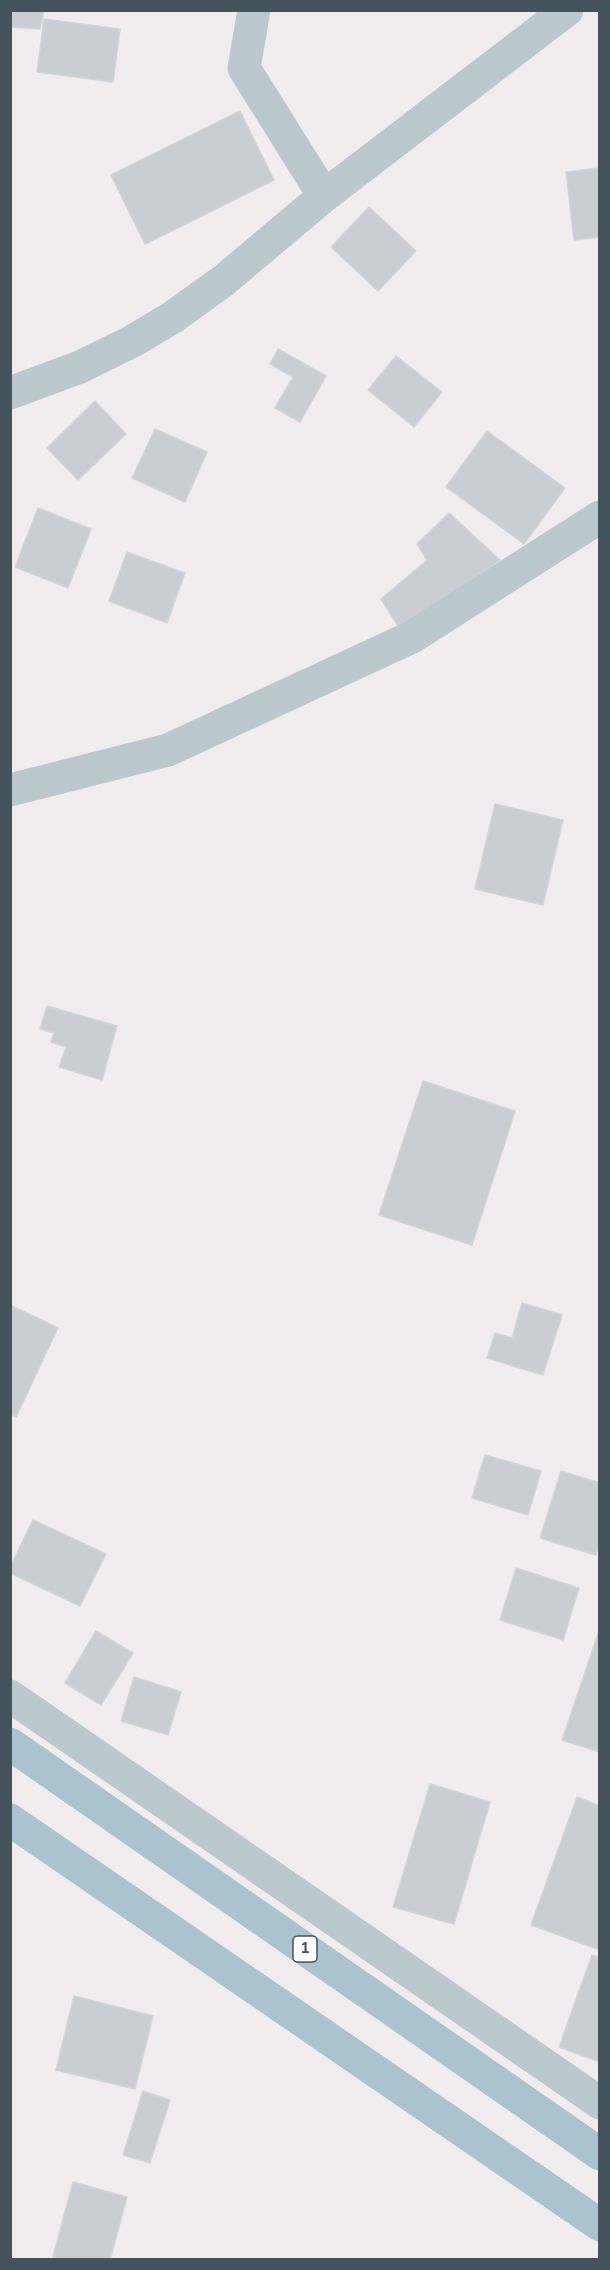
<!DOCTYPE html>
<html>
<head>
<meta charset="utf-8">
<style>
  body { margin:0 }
  #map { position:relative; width:610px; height:2270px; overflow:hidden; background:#f1edee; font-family:"Nunito Sans",sans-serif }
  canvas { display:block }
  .frame { position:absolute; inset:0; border:12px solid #45545c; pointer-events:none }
</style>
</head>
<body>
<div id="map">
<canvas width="610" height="2270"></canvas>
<div class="frame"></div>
</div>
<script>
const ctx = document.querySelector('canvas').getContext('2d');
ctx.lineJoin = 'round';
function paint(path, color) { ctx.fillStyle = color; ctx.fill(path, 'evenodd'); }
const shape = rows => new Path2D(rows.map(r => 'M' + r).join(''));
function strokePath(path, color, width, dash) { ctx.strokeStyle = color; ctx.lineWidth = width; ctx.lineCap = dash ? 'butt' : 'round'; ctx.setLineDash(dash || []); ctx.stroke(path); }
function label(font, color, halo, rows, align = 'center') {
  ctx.font = font + ' "Nunito Sans",sans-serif'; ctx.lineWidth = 4.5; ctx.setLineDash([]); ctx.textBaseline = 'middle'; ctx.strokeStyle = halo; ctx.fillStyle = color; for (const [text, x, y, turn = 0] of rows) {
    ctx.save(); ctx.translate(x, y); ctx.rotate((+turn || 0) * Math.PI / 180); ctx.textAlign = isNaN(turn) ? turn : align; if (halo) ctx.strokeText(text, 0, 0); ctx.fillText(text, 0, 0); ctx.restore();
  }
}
const building = shape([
  [10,10,44,10,40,29,10,27,10,10],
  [44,19,120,29,113,82,37,72,44,19],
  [240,111,274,180,145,244,111,175,240,111],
  [600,168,600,237,574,240,566,172,600,168],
  [369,207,416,251,378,291,331,247,369,207],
  [278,349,326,376,300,422,275,408,293,377,270,364,278,349],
  [396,356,442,392,414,427,368,390,396,356],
  [95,401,126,434,78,480,47,448,95,401],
  [155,429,207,452,185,502,132,478,155,429],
  [487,431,565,488,524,544,446,487,487,431],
  [38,508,91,529,68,588,15,567,38,508],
  [449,513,500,560,400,629,381,599,427,560,417,544,449,513],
  [127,552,185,573,167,623,109,601,127,552],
  [495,804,563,820,543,905,475,889,495,804],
  [47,1006,117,1026,102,1080,59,1067,66,1047,51,1042,54,1033,40,1029,47,1006],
  [423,1081,515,1111,472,1245,379,1215,423,1081],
  [522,1303,562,1315,543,1375,487,1358,495,1333,512,1338,522,1303],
  [10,1305,58,1328,16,1417,10,1414,10,1305],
  [485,1455,541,1471,528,1515,472,1498,485,1455],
  [561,1471,600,1483,600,1543,596,1555,540,1538,561,1471],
  [33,1520,106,1554,80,1606,10,1573,10,1567,33,1520],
  [516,1568,579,1588,563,1640,500,1620,516,1568],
  [600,1628,600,1752,562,1740,600,1628],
  [96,1631,133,1653,101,1705,65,1683,96,1631],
  [134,1677,181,1692,168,1735,121,1721,134,1677],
  [430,1784,490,1802,454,1924,393,1907,430,1784],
  [577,1797,600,1806,600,1950,531,1925,577,1797],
  [592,1955,600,1958,600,2062,559,2047,592,1955],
  [74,1996,153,2016,135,2089,56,2070,74,1996],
  [143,2091,170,2100,150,2163,123,2155,143,2091],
  [73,2182,127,2197,110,2260,60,2260,53,2257,73,2182]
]);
paint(building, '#caced3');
strokePath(building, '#d1d5da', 1.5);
strokePath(shape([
  [254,10,244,68,324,196],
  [10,393,80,367,133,341,173,317,223,281,324,196,567,10],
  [10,790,168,750,412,637,600,517],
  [10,1696,600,2103]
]), '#bbc8ce', 33);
strokePath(shape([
  [10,1744,600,2154],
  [10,1820,600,2225]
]), '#abc2cf', 33);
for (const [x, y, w] of [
  [305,1949,24]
]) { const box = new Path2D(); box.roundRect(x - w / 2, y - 13, w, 26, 4.5); ctx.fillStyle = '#fff'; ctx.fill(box); strokePath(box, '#45545c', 1.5); }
label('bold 16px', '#45545c', null, [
  ["1",305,1949]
]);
</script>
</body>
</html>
